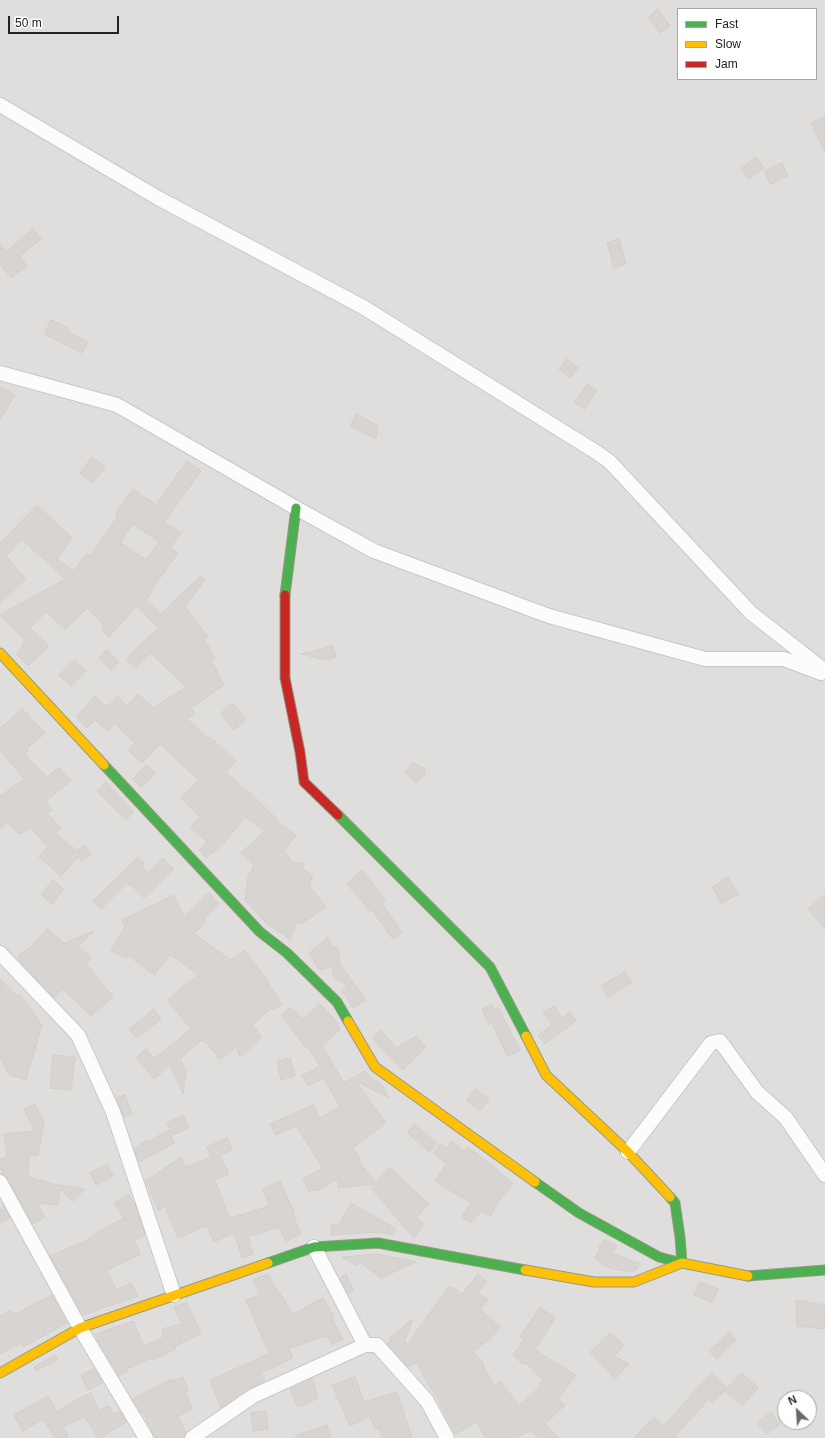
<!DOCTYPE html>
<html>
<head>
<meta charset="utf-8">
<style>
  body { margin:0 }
  #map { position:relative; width:825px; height:1438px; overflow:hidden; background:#f0eeeb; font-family:Arial,sans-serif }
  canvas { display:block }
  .legend { position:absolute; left:677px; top:8px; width:140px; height:72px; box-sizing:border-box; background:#fff; border:1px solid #a7a7a7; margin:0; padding:5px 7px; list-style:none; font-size:12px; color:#222 }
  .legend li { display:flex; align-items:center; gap:8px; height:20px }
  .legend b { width:20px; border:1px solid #a7a7a7 }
  .north { position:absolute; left:777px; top:1390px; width:40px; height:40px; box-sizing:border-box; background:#fff; border:1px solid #a7a7a7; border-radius:50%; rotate:335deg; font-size:11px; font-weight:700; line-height:16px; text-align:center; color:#222 }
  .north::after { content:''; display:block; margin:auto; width:14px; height:18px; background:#6a6968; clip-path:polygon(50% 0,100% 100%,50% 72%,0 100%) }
  .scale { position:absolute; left:8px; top:16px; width:111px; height:18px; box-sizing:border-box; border:2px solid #222; border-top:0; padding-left:5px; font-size:12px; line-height:14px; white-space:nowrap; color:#222; -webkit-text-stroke:3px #fff; paint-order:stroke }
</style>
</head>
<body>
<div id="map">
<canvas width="825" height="1438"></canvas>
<ul class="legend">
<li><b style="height:5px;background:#4caf50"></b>Fast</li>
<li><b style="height:5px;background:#ffc107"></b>Slow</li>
<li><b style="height:5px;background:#c62828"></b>Jam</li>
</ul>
<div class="north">N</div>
<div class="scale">50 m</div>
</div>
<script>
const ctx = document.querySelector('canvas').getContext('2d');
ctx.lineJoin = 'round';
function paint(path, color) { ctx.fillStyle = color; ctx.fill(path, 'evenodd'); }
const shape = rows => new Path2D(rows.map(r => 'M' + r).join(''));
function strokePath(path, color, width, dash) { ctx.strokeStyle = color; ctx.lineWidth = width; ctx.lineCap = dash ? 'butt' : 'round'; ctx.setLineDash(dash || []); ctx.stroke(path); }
paint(shape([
  [0,0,825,0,825,1438,0,1438],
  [678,9,816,9,816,79,678,79],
  [785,1398,809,1398,809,1422,785,1422]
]), '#dfdedc');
const building = shape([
  [658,9,670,26,660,33,648,17,658,9],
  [825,116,825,152,811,123,825,116],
  [756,157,764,168,749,179,741,168,756,157],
  [782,163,788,176,770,184,764,171,782,163],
  [33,229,41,239,20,256,27,266,11,278,0,264,0,244,7,251,33,229],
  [619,239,626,264,614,268,607,243,619,239],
  [51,320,68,328,67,331,88,342,82,353,44,334,51,320],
  [567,359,579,368,570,378,559,369,567,359],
  [587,384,597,390,585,409,574,403,587,384],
  [0,386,15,395,0,420,0,386],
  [356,414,378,426,376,439,350,426,356,414],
  [92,457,105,467,93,483,80,473,92,457],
  [187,461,201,471,164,522,181,533,170,548,178,553,151,590,152,591,146,600,161,614,200,576,205,580,185,607,208,637,204,639,215,658,211,660,224,685,191,708,195,714,187,719,208,738,210,737,236,761,226,772,244,789,245,788,277,819,276,820,296,835,284,851,292,862,304,864,303,869,313,876,309,886,326,907,301,924,298,921,290,940,282,933,280,933,267,924,245,900,248,877,254,866,241,853,265,831,245,817,224,843,206,858,199,850,207,842,190,827,200,817,181,798,198,780,192,774,160,744,142,763,128,750,135,743,115,724,108,731,95,720,87,728,76,717,95,696,107,707,118,696,127,706,138,694,153,708,186,687,151,653,136,668,126,659,158,628,137,606,109,637,101,629,104,625,87,608,65,629,46,612,30,628,49,646,28,666,16,654,24,645,22,643,25,640,0,615,65,579,22,539,6,556,26,579,0,603,0,543,37,505,71,537,72,539,57,559,74,571,87,553,90,556,118,516,115,514,133,489,156,505,187,461],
  [133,524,159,542,146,560,120,542,133,524],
  [333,646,336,657,326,660,301,654,333,646],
  [107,650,119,662,111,670,99,658,107,650],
  [74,660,86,671,71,686,59,675,74,660],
  [232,703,246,719,234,730,220,714,232,703],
  [23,709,34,723,35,722,45,733,26,749,28,751,24,754,47,777,59,767,71,781,46,801,52,810,47,813,61,828,55,833,77,851,84,845,91,854,82,861,78,857,61,876,39,857,48,847,31,828,19,834,8,822,0,829,0,796,24,779,0,750,0,728,23,709],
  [413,762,425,769,425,774,416,783,405,772,413,762],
  [146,765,155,773,141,788,133,779,146,765],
  [106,782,134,812,126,820,97,791,106,782],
  [138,857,145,864,142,867,148,873,163,858,174,869,144,898,131,885,130,886,127,883,101,909,93,901,138,857],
  [362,870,385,900,382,903,402,933,393,939,372,910,370,911,347,884,362,870],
  [728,877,738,894,722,904,712,887,728,877],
  [53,880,64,889,52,904,41,895,53,880],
  [209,893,219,904,204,919,206,922,194,934,231,960,244,950,268,981,267,982,282,1004,273,1010,271,1008,252,1025,262,1037,240,1057,236,1047,220,1060,206,1042,205,1043,202,1040,180,1059,186,1071,183,1094,170,1065,154,1079,136,1057,146,1049,154,1059,191,1029,167,1000,198,975,170,954,154,975,128,955,126,959,111,950,125,927,122,920,174,895,184,917,209,893],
  [825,894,825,929,808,909,825,894],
  [47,929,65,944,67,942,94,931,78,946,91,958,86,963,113,997,91,1016,63,989,54,998,22,963,17,956,32,946,47,929],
  [328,937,333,947,338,948,340,963,321,970,314,964,315,961,308,954,328,937],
  [340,964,366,1000,353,1008,346,996,341,991,348,986,334,977,332,969,340,964],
  [625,971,632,982,608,997,602,986,625,971],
  [0,979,17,996,19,994,42,1025,26,1080,9,1075,0,1056,0,979],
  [320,1004,335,1020,340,1029,322,1046,344,1083,365,1071,369,1076,382,1085,389,1098,356,1081,386,1123,353,1148,360,1159,358,1161,376,1182,389,1167,429,1204,416,1218,424,1224,414,1238,371,1188,375,1184,338,1188,338,1179,319,1190,309,1191,303,1179,323,1168,296,1126,276,1135,270,1124,313,1105,320,1118,340,1107,324,1078,308,1086,302,1076,320,1066,308,1047,306,1048,281,1015,291,1007,303,1019,320,1004],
  [492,1004,495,1010,499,1009,520,1050,507,1056,492,1023,489,1025,482,1009,492,1004],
  [555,1006,562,1018,570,1012,576,1021,545,1044,538,1035,552,1025,543,1013,555,1006],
  [154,1009,161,1019,137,1038,129,1029,154,1009],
  [381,1030,396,1048,416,1036,426,1047,403,1070,377,1044,373,1037,381,1030],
  [53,1055,75,1057,71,1090,50,1088,53,1055],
  [290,1058,295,1076,281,1080,277,1061,290,1058],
  [475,1089,489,1099,480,1111,466,1100,475,1089],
  [125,1095,132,1114,124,1117,116,1098,125,1095],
  [35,1104,45,1126,43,1128,38,1156,29,1155,28,1177,53,1184,85,1189,73,1201,60,1189,58,1205,37,1203,45,1217,33,1224,7,1178,3,1174,0,1167,0,1159,7,1157,4,1134,35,1131,24,1109,35,1104],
  [183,1115,189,1128,173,1135,167,1123,183,1115],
  [415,1124,437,1144,429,1152,407,1132,415,1124],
  [169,1130,174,1143,139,1162,134,1149,146,1140,147,1142,169,1130],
  [227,1138,232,1150,220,1155,229,1174,215,1180,230,1218,270,1206,262,1189,280,1181,295,1214,293,1215,301,1234,286,1241,279,1227,248,1237,253,1254,242,1258,234,1233,214,1242,207,1226,178,1238,165,1207,158,1210,146,1181,181,1157,185,1167,211,1157,207,1147,227,1138],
  [452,1141,464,1151,468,1147,491,1164,513,1184,495,1205,497,1206,490,1216,482,1211,470,1223,461,1217,471,1203,435,1181,446,1164,434,1153,440,1144,446,1148,452,1141],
  [107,1164,113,1176,96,1185,90,1173,107,1164],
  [128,1194,135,1204,145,1235,134,1241,141,1254,107,1270,116,1290,131,1283,138,1296,83,1315,50,1256,90,1239,89,1238,110,1225,124,1218,114,1203,128,1194],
  [351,1203,396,1229,393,1235,377,1232,331,1235,332,1224,339,1225,351,1203],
  [4,1207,10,1218,0,1223,0,1210,4,1207],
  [605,1240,617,1246,612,1253,639,1263,637,1269,632,1271,625,1271,607,1267,595,1258,600,1250,598,1248,605,1240],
  [377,1254,414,1261,416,1262,381,1278,361,1263,356,1265,342,1257,377,1254],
  [268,1274,276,1290,277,1289,293,1314,323,1298,334,1317,332,1318,343,1339,332,1345,327,1336,289,1348,293,1358,261,1373,265,1381,248,1389,221,1408,210,1380,247,1364,269,1353,246,1300,260,1295,253,1280,268,1274],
  [346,1274,354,1291,348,1294,340,1278,346,1274],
  [478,1274,487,1282,478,1292,488,1300,480,1309,500,1327,492,1337,473,1352,484,1363,483,1365,494,1386,500,1381,519,1405,541,1386,539,1384,543,1380,526,1363,524,1365,513,1355,524,1340,520,1337,540,1307,555,1318,535,1350,576,1375,558,1399,565,1405,545,1424,559,1438,540,1438,531,1431,514,1438,486,1438,477,1422,455,1434,436,1395,435,1396,417,1363,408,1367,387,1344,391,1341,389,1338,413,1319,404,1342,408,1344,448,1287,452,1287,462,1294,478,1274],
  [700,1282,718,1289,712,1303,694,1295,700,1282],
  [52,1295,67,1323,23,1347,21,1343,0,1354,0,1316,11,1310,14,1315,52,1295],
  [796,1300,825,1305,825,1329,797,1326,796,1300],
  [187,1303,201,1334,175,1346,176,1349,152,1360,151,1358,127,1369,128,1371,119,1376,100,1344,95,1334,133,1321,144,1346,164,1337,162,1329,182,1324,174,1307,187,1303],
  [729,1332,736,1340,717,1359,709,1351,729,1332],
  [610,1333,624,1345,614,1356,629,1364,615,1379,590,1352,610,1333],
  [55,1355,57,1360,36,1371,34,1367,55,1355],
  [95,1369,103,1383,87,1390,81,1375,95,1369],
  [712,1373,727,1388,742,1373,758,1388,742,1406,725,1391,712,1403,709,1399,675,1436,678,1438,634,1438,654,1417,664,1426,697,1388,712,1373],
  [182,1377,189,1390,185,1392,192,1409,178,1416,186,1433,184,1438,155,1438,143,1412,141,1413,132,1399,172,1379,173,1381,182,1377],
  [355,1377,364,1402,397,1392,412,1438,382,1438,379,1428,375,1429,370,1416,350,1426,332,1385,355,1377],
  [312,1379,318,1398,298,1407,290,1389,312,1379],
  [91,1393,99,1411,108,1406,114,1415,120,1411,126,1422,100,1438,98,1438,85,1417,64,1426,68,1438,55,1438,43,1419,23,1431,14,1415,48,1396,57,1412,76,1400,91,1393],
  [266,1411,268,1429,253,1431,251,1413,266,1411],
  [771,1412,780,1424,767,1434,757,1423,771,1412],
  [327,1425,331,1438,296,1438,295,1436,327,1425]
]);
paint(building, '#d7d4d2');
strokePath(building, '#d3d0cc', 1);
const street = shape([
  [0,105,158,198,363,307,596,452,610,462,751,613,825,671],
  [0,373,117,405,296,508,374,551,549,616,705,659,784,659,821,673],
  [0,953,78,1035,113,1112,174,1295],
  [628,1152,711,1043,720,1041,757,1092,786,1118,825,1175],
  [0,1182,80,1328,146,1438],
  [314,1247,365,1345],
  [192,1438,253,1396,365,1345,377,1345,427,1401,447,1438]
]);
const fast = shape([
  [285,595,296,508],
  [104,765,260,932,287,953,337,1002,348,1021],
  [338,815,490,967,526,1036],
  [535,1182,579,1213,659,1257,682,1263,680,1237,675,1203,670,1197],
  [268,1263,314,1247,378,1243,525,1270],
  [748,1276,825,1270]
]);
const slow = shape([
  [0,653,104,765],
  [348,1021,375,1067,535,1182],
  [526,1036,546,1075,628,1152,670,1197],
  [525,1270,594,1282,634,1282,682,1263,748,1276],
  [0,1373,80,1328,268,1263]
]);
const jam = shape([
  [285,595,285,678,300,752,304,782,338,815]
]);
strokePath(street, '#c9c8c7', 16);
strokePath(fast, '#999a82', 11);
strokePath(slow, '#999a82', 11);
strokePath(jam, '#999a82', 11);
strokePath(street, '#fdfcfc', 14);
strokePath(fast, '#4caf50', 9);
strokePath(slow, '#ffc107', 9);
strokePath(jam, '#c62828', 9);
</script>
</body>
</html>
